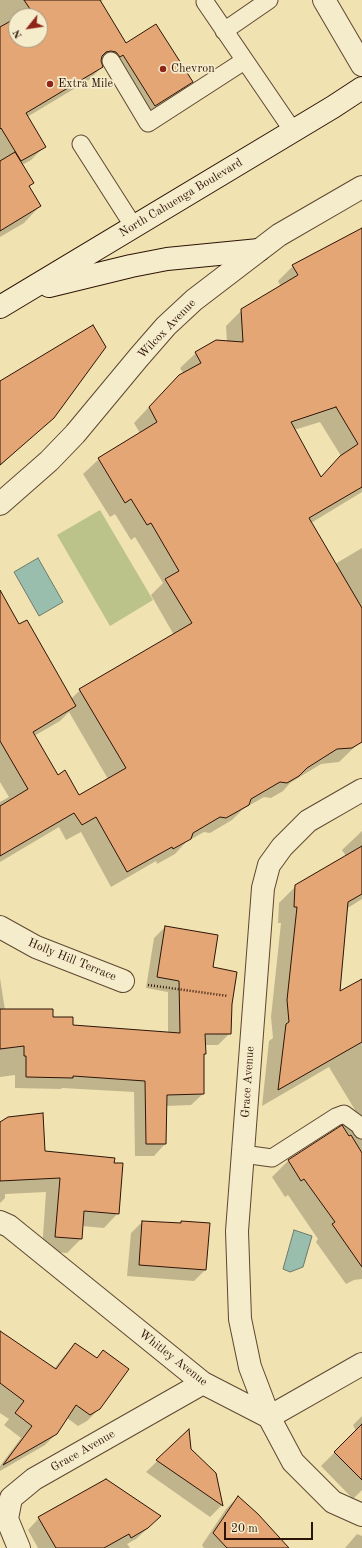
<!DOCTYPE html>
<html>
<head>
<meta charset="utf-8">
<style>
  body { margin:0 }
  #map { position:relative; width:362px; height:1548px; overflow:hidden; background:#f0e2b1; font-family:"Old Standard TT",serif }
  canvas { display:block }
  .north { position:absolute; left:8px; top:8px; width:40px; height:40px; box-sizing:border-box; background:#f5eccc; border:1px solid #a5967d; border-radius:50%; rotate:240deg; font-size:11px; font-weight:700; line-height:16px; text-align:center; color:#2d1406 }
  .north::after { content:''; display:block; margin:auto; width:14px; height:18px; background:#8f2418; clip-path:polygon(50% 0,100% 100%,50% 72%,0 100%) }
  .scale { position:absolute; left:224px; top:1522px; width:89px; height:18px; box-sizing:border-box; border:2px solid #2d1406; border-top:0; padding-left:5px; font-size:12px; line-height:14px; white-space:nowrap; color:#2d1406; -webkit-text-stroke:3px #f5eccc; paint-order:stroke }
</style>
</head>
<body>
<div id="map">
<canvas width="362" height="1548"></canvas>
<div class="north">N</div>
<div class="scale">20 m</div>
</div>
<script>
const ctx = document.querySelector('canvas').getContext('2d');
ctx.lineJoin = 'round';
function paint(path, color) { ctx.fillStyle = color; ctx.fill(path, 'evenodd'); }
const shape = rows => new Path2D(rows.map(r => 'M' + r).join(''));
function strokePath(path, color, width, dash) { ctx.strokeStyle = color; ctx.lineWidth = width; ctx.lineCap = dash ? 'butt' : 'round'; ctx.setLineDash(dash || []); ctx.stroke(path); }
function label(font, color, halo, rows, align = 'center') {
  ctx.font = font + ' "Old Standard TT",serif'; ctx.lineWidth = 3.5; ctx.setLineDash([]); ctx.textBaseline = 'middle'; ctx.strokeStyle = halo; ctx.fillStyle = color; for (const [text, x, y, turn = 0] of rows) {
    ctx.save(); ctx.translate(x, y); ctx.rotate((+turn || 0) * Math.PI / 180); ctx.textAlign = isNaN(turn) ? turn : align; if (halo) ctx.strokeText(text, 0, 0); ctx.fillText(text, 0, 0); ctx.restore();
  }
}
paint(shape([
  [100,510,153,600,110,626,57,535]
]), '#bbc38a');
const water = shape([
  [38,558,63,602,39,616,14,572,38,558],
  [294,1230,312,1236,303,1267,290,1272,283,1269,294,1230]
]);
paint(water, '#9abead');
strokePath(water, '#6e7a6a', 1);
paint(shape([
  [0,0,103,0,100,2,125,45,192,82,179,95,142,119,101,63,102,67,89,80,27,117,44,147,31,160,22,165,33,183,29,187,40,206,24,223,0,237],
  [16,16,40,16,40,40,16,40],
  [362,229,362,492,311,523,335,564,362,548,362,740,339,762,321,764,290,783,283,791,271,798,264,797,243,809,232,820,210,833,204,832,186,842,175,854,157,864,156,861,111,887,81,832,66,840,59,827,0,862,0,802,9,797,0,782,0,592,19,625,71,699,80,690,174,635,151,595,163,583,135,537,131,540,115,514,110,517,83,474,99,459,140,433,134,423,163,392,184,374,180,368,196,353,216,341,227,342,226,326,242,310,281,287,278,281,293,266],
  [320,422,341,456,320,478,294,430],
  [69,712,108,779,79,797,57,776,34,736,60,721],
  [0,382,53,417,0,466],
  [362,831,362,899,346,909,339,993,362,980,362,1279,354,1280,346,1284,316,1242,318,1239,288,1195,285,1197,272,1177,288,1161,341,1128,339,1126,355,1110,329,1067,262,1106,269,1041,273,1038,271,1017,281,923,278,923,279,903,296,886,346,856,342,850],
  [165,927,212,968,231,1004,230,1033,218,1045,205,1045,205,1054,203,1056,203,1094,191,1105,166,1106,165,1144,154,1156,135,1156,134,1092,62,1088,61,1089,15,1088,15,1075,0,1077,0,978,5,1010,52,1018,72,1026,168,1033,168,992,146,988,154,938],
  [0,1121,4,1121,44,1152,113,1164,118,1213,104,1228,82,1226,81,1239,67,1253,42,1251,46,1192,5,1194,5,1198,0,1203],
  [142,1222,179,1224,181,1222,205,1270,194,1281,127,1276,131,1233],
  [0,1332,54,1369,64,1356,75,1344,96,1359,103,1352,99,1409,87,1421,78,1426,67,1418,57,1433,45,1445,0,1471,0,1466,21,1438,4,1425,9,1419,0,1413],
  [362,1416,362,1490,353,1499,321,1466,356,1431,353,1425],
  [188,1431,190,1450,215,1474,221,1506,210,1517,146,1472],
  [238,1497,286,1548,204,1548,202,1545,226,1509],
  [39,1518,148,1528,136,1539,127,1544,130,1548,38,1548,28,1530],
  [357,1534,362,1536,362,1548,345,1548]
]), '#0003');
const building = shape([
  [24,0,100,0,126,43,156,24,193,82,155,106,123,55,120,57,116,52,111,51,106,52,102,56,101,61,103,67,26,113,46,147,21,161,1,128,0,129,0,27,16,18,16,40,40,40,40,16,19,16,30,9,24,0],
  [15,152,34,183,29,186,41,206,0,231,0,161,15,152],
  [362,228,362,487,309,518,362,608,362,742,352,748,337,749,307,768,299,776,287,783,280,782,251,799,249,805,226,818,220,817,193,833,191,839,173,849,172,847,127,872,96,817,82,825,74,813,0,856,0,806,28,789,0,741,0,590,19,624,27,620,76,706,33,732,58,775,65,770,79,795,126,768,79,689,192,623,165,579,179,571,151,523,147,525,131,499,125,503,98,458,157,422,149,407,179,375,201,363,195,352,216,340,243,342,241,309,298,275,292,265,362,228],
  [336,407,358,444,340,456,321,477,291,422,336,407],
  [93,325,106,347,54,418,0,465,0,381,93,325],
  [362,846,362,894,348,902,340,991,362,979,362,1042,278,1090,286,1024,289,1022,287,1000,297,907,294,907,295,885,362,846],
  [165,926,218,935,213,967,237,972,232,1004,231,1034,205,1034,206,1054,204,1054,204,1094,167,1095,166,1144,146,1144,145,1081,73,1076,73,1078,26,1077,26,1056,24,1056,24,1046,0,1049,0,1009,53,1009,53,1017,73,1017,73,1025,180,1033,179,981,157,977,165,926],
  [43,1113,45,1151,115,1158,114,1163,123,1163,119,1214,84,1211,82,1239,55,1237,60,1178,0,1181,0,1122,8,1117,43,1113],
  [342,1125,349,1136,351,1135,362,1153,362,1267,332,1224,335,1222,304,1179,301,1181,288,1160,342,1125],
  [142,1221,181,1223,181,1221,210,1223,206,1270,139,1265,142,1221],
  [0,1331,56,1369,75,1343,97,1358,103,1350,129,1369,100,1409,90,1415,76,1405,57,1434,3,1465,32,1426,15,1413,24,1401,0,1383,0,1331],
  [362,1424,362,1480,334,1452,362,1424],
  [189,1429,191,1449,216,1473,223,1506,156,1460,189,1429],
  [106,1479,161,1516,148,1528,131,1538,129,1534,104,1548,56,1548,38,1517,106,1479],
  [238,1496,258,1514,289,1548,227,1548,213,1533,238,1496]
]);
paint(building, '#e5a676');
strokePath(building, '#2d1406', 1);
const service = shape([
  [205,2,293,131],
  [224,31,269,0],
  [111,61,148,123,244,61],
  [81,144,134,227],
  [243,1154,272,1158,336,1117,344,1114,359,1125,362,1130]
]);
const minor = shape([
  [324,0,362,65],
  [0,504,49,461,75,434,139,357,166,326,194,300,279,235,362,187],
  [362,790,308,821,282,847,269,865,263,888,237,1231,240,1319,250,1367,269,1417,293,1462,333,1502,362,1515],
  [0,927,36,947,123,981],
  [0,1222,9,1226,203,1383,269,1417],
  [269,1417,362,1364],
  [19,1548,7,1519,11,1498,34,1479,203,1383]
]);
const secondary = shape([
  [49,286,131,266,167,259,259,250],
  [0,307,333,107,362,88]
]);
strokePath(service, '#5e4831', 19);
strokePath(minor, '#5e4831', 24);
strokePath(secondary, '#2d1406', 24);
strokePath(shape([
  [148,985,228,996]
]), '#2d1406', 2.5, [1, 2]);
strokePath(service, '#f5eccc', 17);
strokePath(minor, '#f5eccc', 22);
strokePath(secondary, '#f5eccc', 22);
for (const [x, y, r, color] of [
  [163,69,4,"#8f2418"],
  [50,84,4,"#8f2418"]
]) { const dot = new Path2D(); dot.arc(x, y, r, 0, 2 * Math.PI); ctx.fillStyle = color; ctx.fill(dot); strokePath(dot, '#f5eccc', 1.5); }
label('12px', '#2d1406', '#f5eccc', [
  ["Chevron",171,69],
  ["Extra Mile",58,84]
], 'left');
label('12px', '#2d1406', '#f5eccc', [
  ["North Cahuenga Boulevard",181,198,-31],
  ["Wilcox Avenue",167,329,-46],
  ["Holly Hill Terrace",72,960,22],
  ["Grace Avenue",248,1082,-86],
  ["Whitley Avenue",173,1358,38],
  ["Grace Avenue",83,1451,-30]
]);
</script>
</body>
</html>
